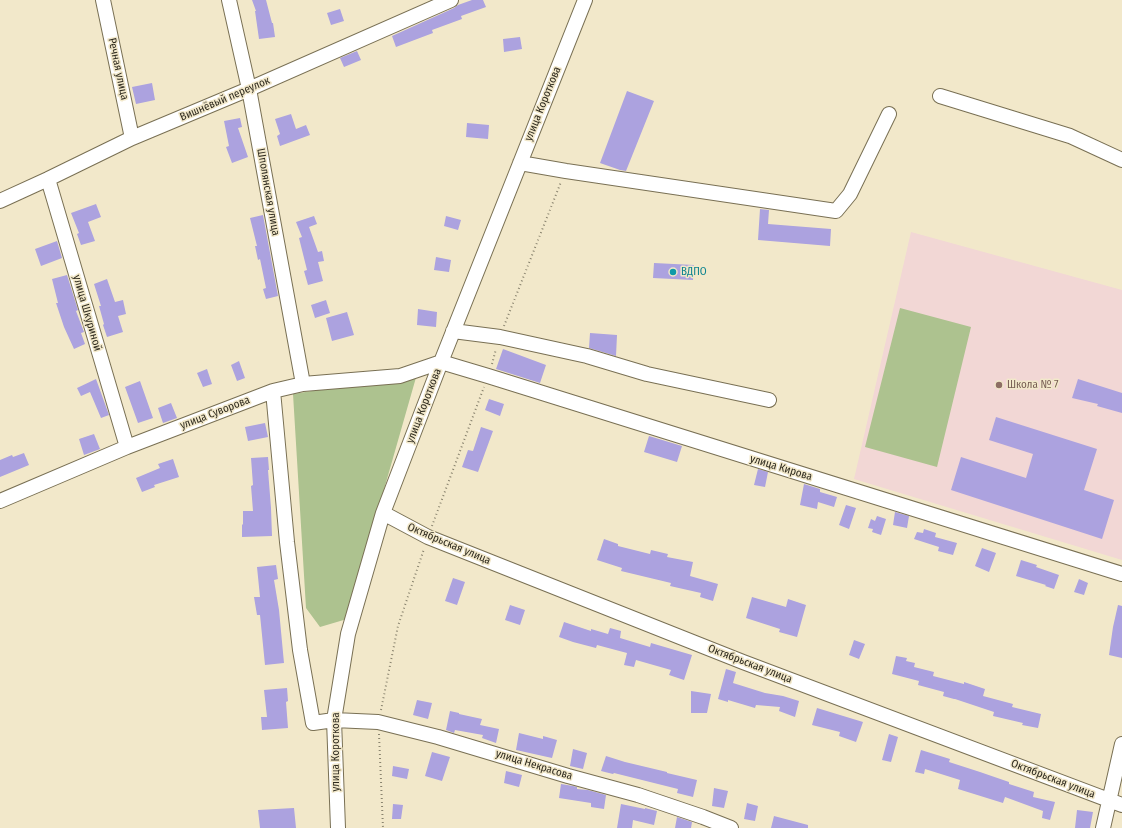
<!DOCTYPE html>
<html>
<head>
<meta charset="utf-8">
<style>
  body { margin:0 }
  canvas { display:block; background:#f2e8ca }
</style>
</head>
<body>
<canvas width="1122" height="828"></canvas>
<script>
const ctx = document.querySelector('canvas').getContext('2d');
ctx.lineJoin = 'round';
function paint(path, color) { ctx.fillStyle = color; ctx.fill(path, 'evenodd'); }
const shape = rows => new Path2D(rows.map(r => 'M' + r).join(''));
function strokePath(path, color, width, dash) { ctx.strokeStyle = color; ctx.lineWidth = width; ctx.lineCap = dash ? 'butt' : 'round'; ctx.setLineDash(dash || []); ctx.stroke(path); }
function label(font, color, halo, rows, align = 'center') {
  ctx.font = font + ' "Fira Sans Condensed",sans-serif'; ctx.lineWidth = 3; ctx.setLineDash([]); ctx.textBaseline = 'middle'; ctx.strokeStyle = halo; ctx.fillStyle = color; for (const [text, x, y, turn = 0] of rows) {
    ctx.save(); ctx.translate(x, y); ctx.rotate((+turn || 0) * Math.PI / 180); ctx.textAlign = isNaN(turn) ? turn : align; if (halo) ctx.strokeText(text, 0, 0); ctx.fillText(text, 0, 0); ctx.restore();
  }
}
paint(shape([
  [911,232,1122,290,1122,560,854,479]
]), '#f2d7d5');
paint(shape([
  [900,308,971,327,937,467,865,447],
  [417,374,347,619,320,627,306,608,293,394]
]), '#adc28f');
paint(shape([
  [252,0,266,0,272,23,273,23,275,37,259,39,255,11,256,11],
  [472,0,483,0,486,7,461,16,462,19,432,30,433,33,396,47,392,36,454,8,458,5],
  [340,9,344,21,331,25,327,13],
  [520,37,522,49,504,52,503,39],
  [357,51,361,60,344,67,340,58],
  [152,83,155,100,136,104,132,87],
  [627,91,654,101,626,171,620,170,600,163],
  [291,114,296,129,306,125,310,135,280,146,277,136,280,134,275,119],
  [240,118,242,127,238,128,248,157,232,163,226,147,229,146,224,121],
  [467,123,489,125,488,139,466,137],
  [96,204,101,217,88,222,95,241,81,245,77,234,79,233,71,213],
  [760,209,769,210,768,224,831,229,830,246,758,240],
  [263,215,278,296,266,299,263,289,266,288,260,259,258,260,255,246,257,246,250,218],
  [314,216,317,224,309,227,318,252,322,251,324,261,318,262,323,281,308,285,304,271,307,270,299,238,302,237,296,222],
  [446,216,461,220,458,230,444,226],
  [57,241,62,258,41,266,35,249],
  [436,257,451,260,449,272,434,270],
  [654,263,694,265,693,280,653,278],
  [67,275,78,310,76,311,84,332,81,333,85,344,74,349,64,327,56,303,58,303,52,279],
  [107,279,115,302,123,300,126,314,118,316,123,332,107,337,103,325,104,324,99,306,101,306,94,284],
  [326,300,330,313,315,318,311,305],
  [418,309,437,312,436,327,417,325],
  [347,312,354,335,332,341,326,318],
  [590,333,617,335,616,356,589,348],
  [503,349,546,365,540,383,496,369],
  [239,361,245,378,237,381,231,365],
  [207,369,212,384,203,387,197,373],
  [96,379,109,415,101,418,90,392,81,396,77,388],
  [1078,379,1122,393,1122,413,1097,406,1098,404,1072,398],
  [140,381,153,418,138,423,125,387],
  [489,399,504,404,500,416,485,410],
  [171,403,177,418,163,423,158,408],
  [996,417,1097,449,1084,490,1114,500,1102,539,951,490,961,457,1026,478,1033,454,989,440],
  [265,423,268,437,248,441,245,427],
  [481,427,493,431,478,472,462,467,468,450,473,451],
  [94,434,100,449,84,455,79,439],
  [649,436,682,446,677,462,644,452],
  [24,453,29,465,0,477,0,460,12,455,13,457],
  [268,457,269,470,268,470,271,508,272,536,242,537,242,525,243,524,243,511,253,511,251,486,253,485,251,458],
  [173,459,179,477,154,485,155,487,142,492,136,478,160,468,158,464],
  [758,469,768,472,765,487,754,485],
  [804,484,820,489,820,492,837,497,834,507,818,502,817,509,800,505],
  [846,505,856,508,849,529,839,525],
  [895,512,909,516,907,528,893,525],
  [877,516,886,519,881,535,872,532,873,529,868,528,871,519,875,521],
  [924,529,936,533,935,537,957,543,953,555,938,551,939,547,914,539,917,532,923,533],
  [604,539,618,544,618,546,650,554,651,550,668,554,667,557,693,562,690,576,718,584,713,601,700,597,701,593,670,586,671,583,621,571,622,568,597,560],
  [982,548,996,553,989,572,975,566],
  [1021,560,1037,565,1036,567,1059,575,1054,589,1045,586,1046,585,1016,576],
  [276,565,278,579,274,580,279,610,284,663,265,665,260,615,257,615,254,597,260,597,257,567],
  [453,578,465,582,457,605,445,601],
  [1079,579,1088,583,1084,595,1074,592],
  [752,597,786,607,788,599,806,605,797,637,779,632,780,629,746,618],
  [510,605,525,610,520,625,505,620],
  [1118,605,1122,606,1122,658,1109,655,1113,627],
  [564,622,591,631,591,629,608,634,610,628,621,631,620,638,650,647,651,643,692,655,684,680,669,675,671,670,636,660,634,667,624,665,627,653,597,645,596,648,573,642,559,637],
  [854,640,865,644,859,659,849,655],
  [896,656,907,658,906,661,915,663,914,667,934,672,933,676,964,684,964,682,985,689,983,696,1013,704,1012,707,1041,714,1038,728,1022,725,1023,723,993,716,994,712,955,699,954,699,943,696,944,692,918,685,919,681,892,674],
  [726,669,736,672,733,683,765,693,783,696,799,701,795,717,779,711,780,707,756,705,755,708,728,700,728,702,718,699],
  [287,688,288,701,286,702,288,728,262,730,261,717,267,717,264,690],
  [691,691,711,694,707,713,691,713],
  [417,700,432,703,428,719,413,715],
  [817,708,863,722,856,742,839,736,840,732,812,725],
  [450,711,459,713,459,714,482,719,480,725,499,729,496,743,482,738,483,735,455,730,454,733,446,730],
  [519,733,543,739,543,736,557,740,552,758,516,750],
  [889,734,898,737,891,762,882,760],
  [573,749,587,753,583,769,570,766],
  [921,750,950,759,949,762,980,772,1009,782,1009,784,1034,792,1033,797,1055,802,1050,820,1042,818,1043,811,1005,797,1003,803,958,789,960,780,925,769,924,774,915,772],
  [432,752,450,757,442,781,425,776],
  [606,756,625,762,667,772,667,773,697,780,693,797,677,793,678,789,614,773,613,774,601,771],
  [393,766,409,769,407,779,392,776],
  [506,771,522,775,519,787,504,783],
  [561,784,573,786,577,787,577,789,588,790,606,795,604,809,591,807,591,803,559,798],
  [714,788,728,791,724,808,712,806],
  [747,803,758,806,755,821,744,819],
  [393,804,403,805,401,819,392,819],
  [621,804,645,809,645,808,657,811,654,825,633,820,632,828,617,828],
  [294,808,296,828,260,828,258,810],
  [1077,810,1093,812,1090,828,1075,828],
  [774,816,808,825,808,828,771,828],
  [677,817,692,822,691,828,675,828]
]), '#aca2df');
const minor = shape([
  [103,0,132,138],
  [229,0,249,89,303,384],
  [940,96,1070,136,1122,160],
  [520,163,566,171,836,211,850,194,889,114],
  [48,179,127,447],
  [0,201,48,179,132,138,249,89,451,0],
  [453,331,500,337,587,356,647,374,769,400],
  [441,362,488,376,1122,574],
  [273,391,287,542,300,650,313,723,334,720,378,722,438,737,568,776,638,795,703,817,731,828],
  [0,501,127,447,273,391,303,384,400,376,441,362],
  [383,513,428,537,743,662,1122,805],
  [338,828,334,720,348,634,383,513,441,362,585,0],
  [1103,828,1122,744]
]);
strokePath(minor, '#797054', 16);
strokePath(shape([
  [504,326,561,182],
  [492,364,496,349],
  [432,526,484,387],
  [381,710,398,626,424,549],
  [379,734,383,828]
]), '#8a846f', 2, [1, 3]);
strokePath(minor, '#fff', 14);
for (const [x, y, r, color] of [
  [673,272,4,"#0f9aa8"],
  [999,385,4,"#8d6e63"]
]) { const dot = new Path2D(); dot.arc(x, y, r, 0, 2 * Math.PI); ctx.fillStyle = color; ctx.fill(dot); strokePath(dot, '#f2e8ca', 1.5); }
label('11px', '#2f2b1f', '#f2e8ca', [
  ["Речная улица",118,69,78],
  ["Вишнёвый переулок",225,99,-23],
  ["улица Короткова",543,104,-68],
  ["Шполянская улица",268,192,80],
  ["улица Шкуриной",87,313,74],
  ["улица Короткова",424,406,-69],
  ["улица Суворова",215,413,-21],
  ["улица Кирова",781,468,17],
  ["Октябрьская улица",449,544,23],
  ["Октябрьская улица",750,664,21],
  ["улица Короткова",336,752,-90],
  ["улица Некрасова",534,765,17],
  ["Октябрьская улица",1053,779,21]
]);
label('11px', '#0d838f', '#f2e8ca', [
  ["ВДПО",681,272]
], 'left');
label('11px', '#785e54', '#f2e8ca', [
  ["Школа № 7",1007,385]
], 'left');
</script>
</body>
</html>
